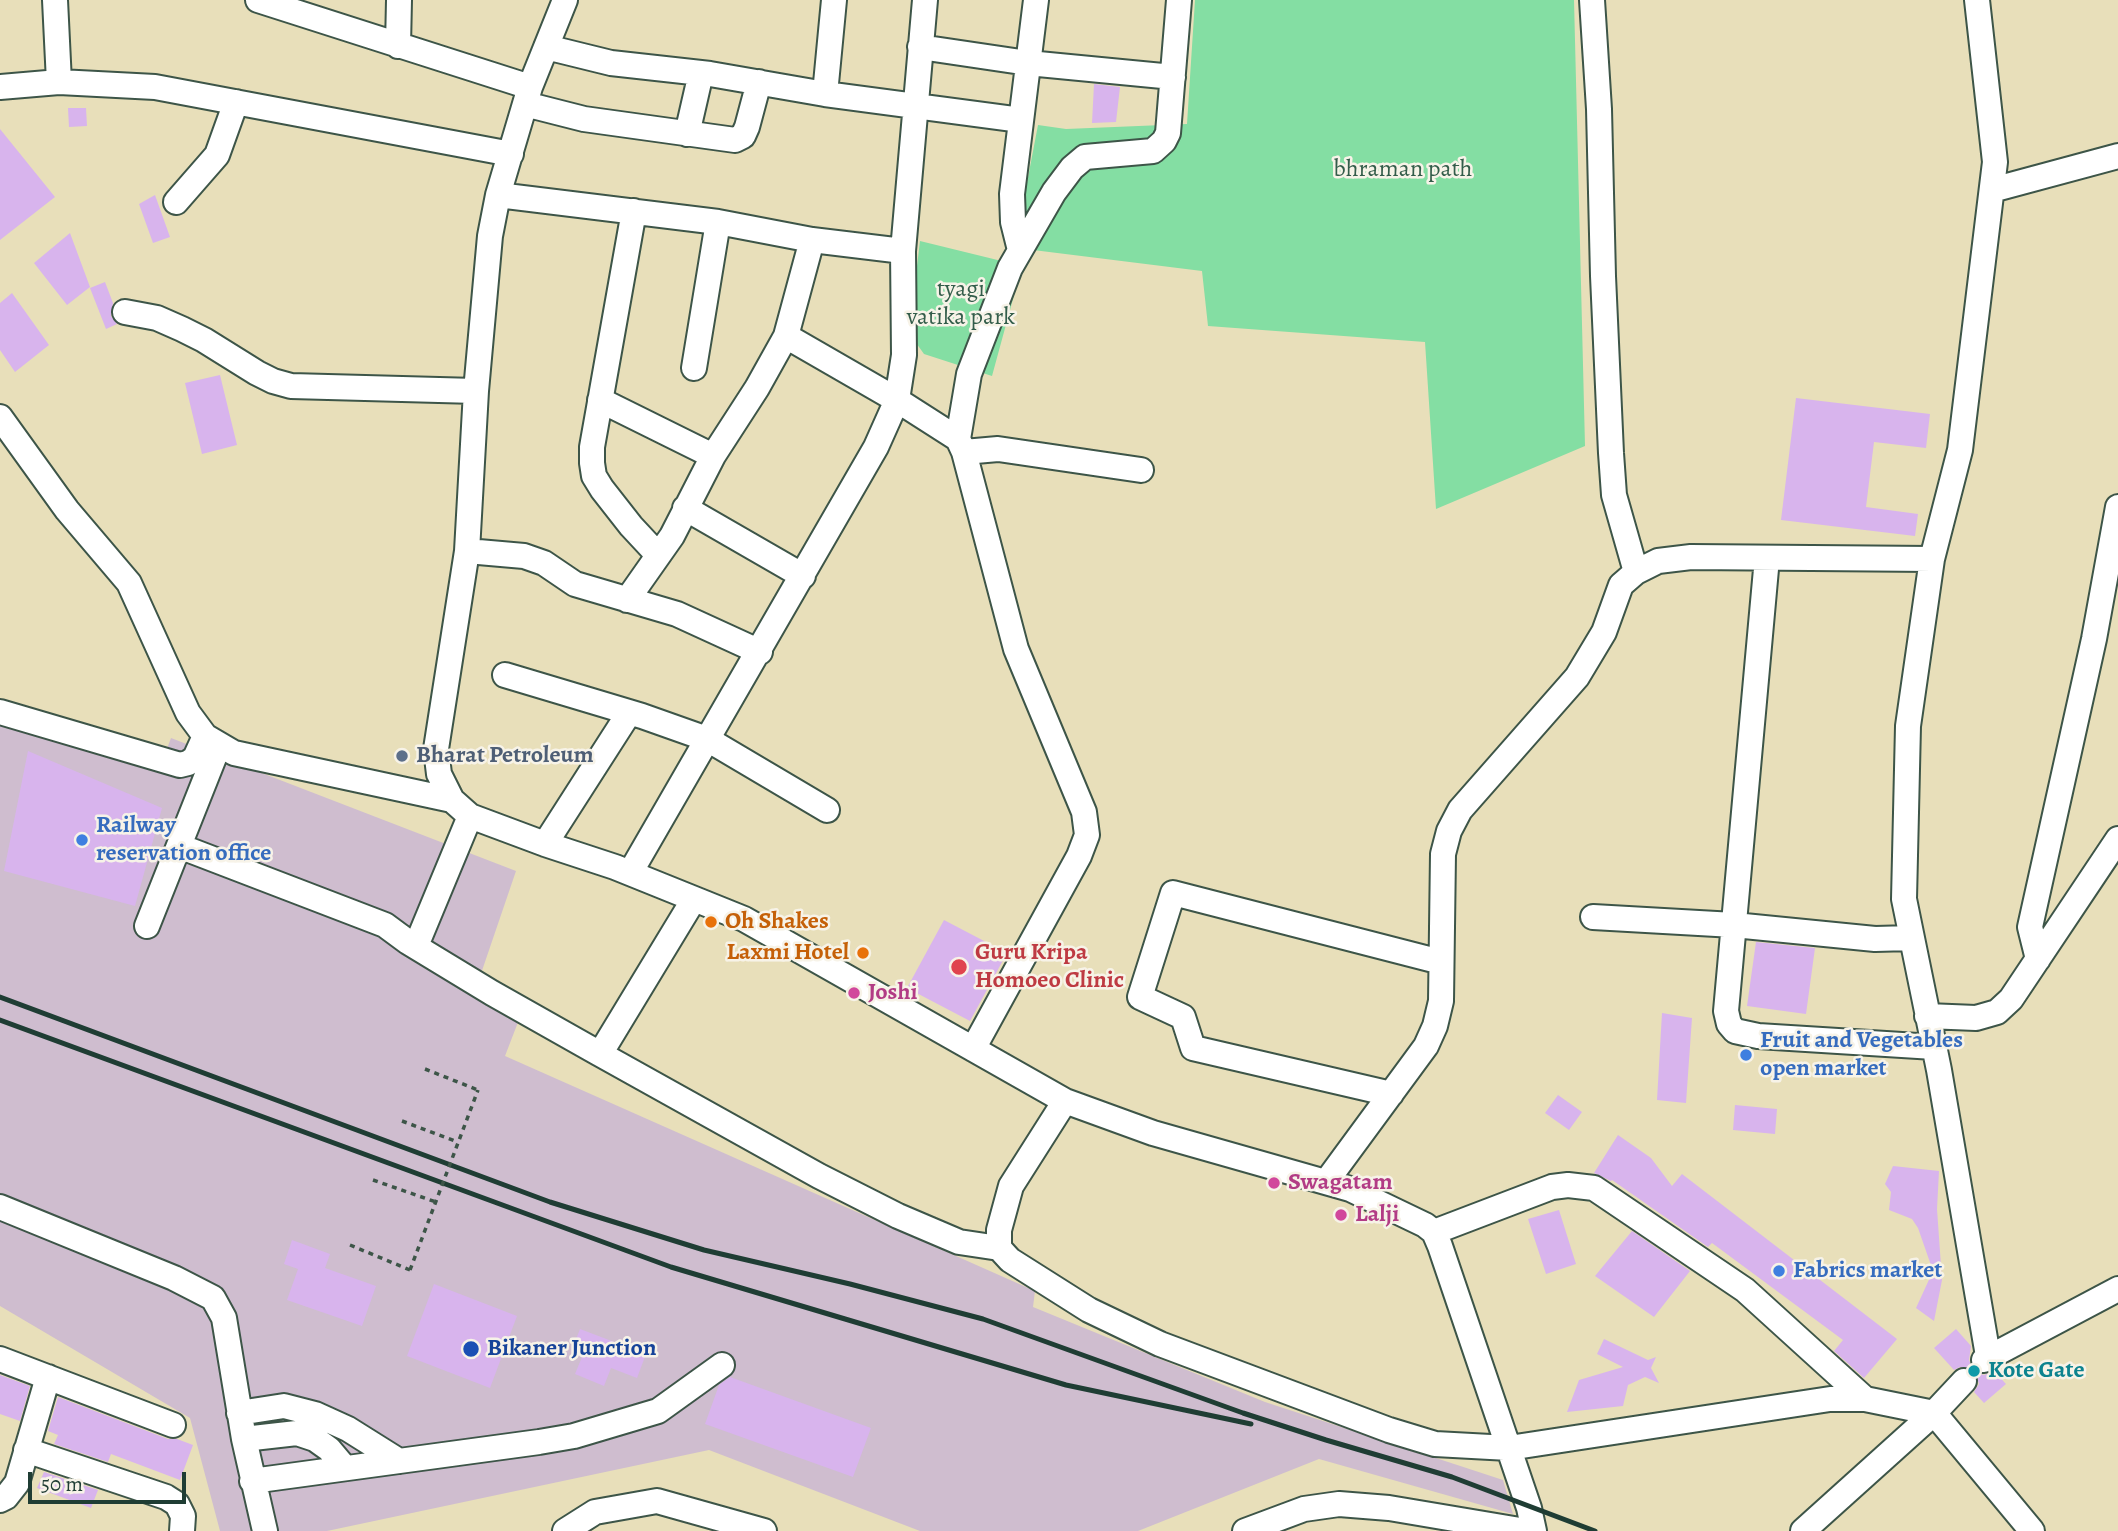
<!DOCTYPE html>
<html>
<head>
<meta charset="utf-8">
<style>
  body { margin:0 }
  #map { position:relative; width:2118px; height:1531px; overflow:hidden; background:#e8dfba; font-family:Alegreya,serif }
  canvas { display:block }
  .scale { position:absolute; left:28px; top:1472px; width:158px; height:32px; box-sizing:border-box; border:4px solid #1f3d34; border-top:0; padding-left:9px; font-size:21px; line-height:24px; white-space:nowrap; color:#1f3d34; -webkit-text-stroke:5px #f7f3e8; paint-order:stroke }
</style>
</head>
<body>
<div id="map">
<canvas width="2118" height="1531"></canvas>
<div class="scale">50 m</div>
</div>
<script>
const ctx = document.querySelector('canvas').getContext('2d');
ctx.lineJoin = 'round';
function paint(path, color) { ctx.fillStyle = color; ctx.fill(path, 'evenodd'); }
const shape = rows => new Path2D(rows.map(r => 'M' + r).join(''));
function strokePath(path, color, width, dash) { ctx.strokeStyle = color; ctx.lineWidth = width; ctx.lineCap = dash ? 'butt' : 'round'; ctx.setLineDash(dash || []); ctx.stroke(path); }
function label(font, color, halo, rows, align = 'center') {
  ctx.font = font + ' Alegreya,serif'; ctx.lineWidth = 5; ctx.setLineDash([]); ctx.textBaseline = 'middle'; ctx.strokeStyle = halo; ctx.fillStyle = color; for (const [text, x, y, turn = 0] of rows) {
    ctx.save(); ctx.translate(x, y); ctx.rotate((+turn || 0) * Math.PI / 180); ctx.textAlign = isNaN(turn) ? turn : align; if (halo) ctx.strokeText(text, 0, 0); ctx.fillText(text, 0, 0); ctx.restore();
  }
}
paint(shape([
  [0,724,159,770,171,738,516,871,473,997,520,1017,505,1056,1035,1291,1033,1307,1265,1402,1503,1480,1513,1514,1319,1459,1138,1531,920,1531,709,1450,327,1531,220,1531,190,1418,0,1306]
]), '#cfbdcf');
paint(shape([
  [1195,0,1574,0,1585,446,1436,509,1425,342,1208,326,1202,271,1017,248,1017,235,1038,125,1066,129,1187,124],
  [920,241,1022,266,992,376,924,354,909,333]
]), '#84dea3');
paint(shape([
  [1094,84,1120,87,1116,122,1092,123],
  [68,108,86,108,87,126,69,127],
  [0,129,55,197,0,240],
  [155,195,170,237,153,243,139,204],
  [70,233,90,287,67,305,34,263],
  [105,282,113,303,111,316,117,324,106,329,90,288],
  [12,293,49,345,15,372,0,350,0,303],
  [220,375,237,445,202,454,185,383],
  [1796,398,1930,414,1926,448,1874,442,1866,507,1918,514,1915,536,1781,520],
  [28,751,162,808,135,906,4,871],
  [944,920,1007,953,970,1021,907,988],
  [1756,942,1815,948,1806,1014,1747,1006],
  [1662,1013,1692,1018,1686,1103,1657,1100],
  [1558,1095,1582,1112,1569,1130,1545,1113],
  [1735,1105,1777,1109,1775,1134,1733,1130],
  [1618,1135,1651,1158,1672,1186,1682,1174,1897,1339,1864,1378,1834,1351,1843,1340,1712,1243,1708,1247,1612,1180,1611,1181,1594,1173],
  [1893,1166,1939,1171,1937,1209,1942,1280,1934,1321,1916,1308,1933,1271,1918,1228,1912,1219,1889,1210,1891,1192,1885,1184],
  [1559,1210,1576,1264,1546,1274,1528,1219],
  [1632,1231,1690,1271,1654,1317,1595,1276],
  [292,1240,330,1254,325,1268,376,1286,362,1326,287,1300,298,1269,284,1264],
  [434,1284,517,1316,490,1388,407,1356],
  [580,1329,646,1354,637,1378,611,1368,604,1386,575,1374,582,1357,571,1352],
  [1956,1329,1971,1346,1969,1360,1973,1369,1960,1367,1954,1370,1934,1348],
  [1604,1339,1648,1360,1656,1357,1651,1368,1659,1383,1645,1377,1628,1385,1623,1406,1567,1412,1579,1380,1623,1367,1597,1354],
  [1994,1371,2006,1384,1984,1403,1974,1392,1979,1384,1975,1372,1984,1375],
  [0,1375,30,1386,20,1421,0,1414],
  [730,1377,871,1428,853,1477,705,1424,719,1385],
  [58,1397,168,1439,177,1439,193,1445,180,1480,111,1454,108,1462,54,1444,58,1435,48,1431],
  [44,1472,98,1490,91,1508,37,1488]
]), '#d8b4ed');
const minor = shape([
  [55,0,59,82],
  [258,0,530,87],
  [565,0,530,87,498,195,490,236,476,391,467,551,436,749,439,774,452,800,470,816,545,844,615,867,744,919,1065,1101,1153,1133,1350,1189,1425,1225,1434,1232,1440,1246,1529,1508,1534,1531],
  [1592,0,1599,109,1603,276,1611,453,1614,495,1636,572],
  [1977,0,1995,162,1960,450,1932,559,1908,726,1904,899,1939,1070,1988,1356],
  [398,46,399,0],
  [546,47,611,63,710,74,825,94,1021,120],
  [920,47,1028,63,1173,77],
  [0,87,59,82,155,87,511,154],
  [825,94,834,0],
  [525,104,584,119,735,140,743,136,747,127,759,82],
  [687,134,701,73],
  [1992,190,2118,156],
  [498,195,718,222,812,240,903,251,925,0],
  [176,202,217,155,236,102],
  [634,211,592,447,592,463,594,476,602,489,631,526,658,555],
  [1020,250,1013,222,1012,194,1036,0],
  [125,312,157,318,182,329,204,340,257,373,273,381,291,386,476,391],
  [786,336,897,400,958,439,964,452,1016,649,1084,812,1087,835,1079,856,973,1049],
  [694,368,718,222],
  [600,400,713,456,757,388,786,336,812,240],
  [0,417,67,510,129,583,188,713,205,736,234,753,452,800],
  [958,439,969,374,1010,268,1054,192,1072,168,1085,157,1153,151,1164,141,1168,133,1179,0],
  [964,452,998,449,1141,470],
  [685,508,803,576],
  [467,551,524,556,544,563,575,584,677,614,760,652],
  [1767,558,1726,1011,1729,1024,1735,1031,1758,1036,1934,1047],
  [627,600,672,536,713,456],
  [505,675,642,716,707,739,827,810],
  [0,712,180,765,188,763,195,758,205,736],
  [545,844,629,713],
  [179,846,385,925,408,942,492,993,600,1054],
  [630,873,876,447,897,400,904,355,903,251],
  [694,899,600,1054,819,1176,898,1216,959,1242,999,1248],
  [1593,917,1734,925,1875,939,1911,938],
  [147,926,219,745],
  [416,946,470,816],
  [2038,959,2030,927,2094,639,2118,507],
  [1927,1016,1976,1018,1997,1012,2011,999,2118,839],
  [1391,1094,1193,1048,1183,1017,1140,997,1173,893,1441,962],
  [1065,1101,1011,1186,999,1230,999,1248,1010,1260,1089,1310,1160,1344,1389,1430,1435,1444,1509,1448,1830,1399,1865,1399,1934,1413,2032,1531],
  [1326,1182,1426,1046,1435,1026,1441,1001,1443,854,1449,831,1460,810,1577,677,1604,632,1621,585,1636,572,1658,561,1691,557,1932,559],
  [0,1207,174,1278,213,1298,224,1318,244,1439,265,1531],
  [1434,1232,1552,1187,1568,1185,1594,1188,1745,1290,1865,1399],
  [0,1359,173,1425],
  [1984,1360,2118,1289],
  [239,1413,284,1406,315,1414,348,1429,399,1461],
  [244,1439,297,1433,315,1439,329,1449,345,1468],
  [26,1450,166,1497,177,1504,183,1516,182,1531],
  [252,1481,539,1442,574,1436,658,1411,722,1365],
  [0,1500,6,1497,17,1483,48,1377],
  [565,1531,595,1512,657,1501,764,1531],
  [1245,1531,1304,1509,1339,1504,1389,1508,1526,1531],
  [1803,1531,1934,1413,1964,1381]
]);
strokePath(minor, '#3d5548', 28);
strokePath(shape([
  [425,1069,478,1090],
  [402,1121,458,1142],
  [373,1180,436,1202],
  [350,1245,410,1270]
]), '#3d5548', 3.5, [5, 5]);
strokePath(minor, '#fff', 24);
strokePath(shape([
  [0,997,550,1202,704,1250,850,1284,983,1319,1243,1413,1326,1440,1452,1477,1595,1531],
  [0,1020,671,1267,1066,1385,1251,1424]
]), '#1f3d34', 5);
strokePath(shape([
  [410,1270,478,1090]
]), '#3d5548', 3.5, [5, 5]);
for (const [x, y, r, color] of [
  [402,756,7,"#5c6f8a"],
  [82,840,7,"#3f7fe0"],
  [711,922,7,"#e8710a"],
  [863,953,7,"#e8710a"],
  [959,967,9,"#e0444e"],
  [854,993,7,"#d1479c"],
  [1746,1055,7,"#3f7fe0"],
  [1274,1183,7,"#d1479c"],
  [1341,1215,7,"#d1479c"],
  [1779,1271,7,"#3f7fe0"],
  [471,1349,9,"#1a4fb4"],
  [1974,1371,7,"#0f9aa8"]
]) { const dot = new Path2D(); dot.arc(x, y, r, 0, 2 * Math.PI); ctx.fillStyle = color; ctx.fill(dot); strokePath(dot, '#f7f3e8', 2.5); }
label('24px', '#335d4a', '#f7f3e8', [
  ["bhraman path",1403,170],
  ["tyagi",961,290],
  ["vatika park",961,318]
]);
label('bold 24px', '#4e5e75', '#f7f3e8', [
  ["Bharat Petroleum",416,756]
], 'left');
label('bold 24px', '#366cbe', '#f7f3e8', [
  ["Railway",96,826],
  ["reservation office",96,854],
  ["Fruit and Vegetables",1760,1041],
  ["open market",1760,1069],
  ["Fabrics market",1793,1271]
], 'left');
label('bold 24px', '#c56008', '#f7f3e8', [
  ["Oh Shakes",725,922],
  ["Laxmi Hotel",849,953,"right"]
], 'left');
label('bold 24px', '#be3a42', '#f7f3e8', [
  ["Guru Kripa",975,953],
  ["Homoeo Clinic",975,981]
], 'left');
label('bold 24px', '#b23c85', '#f7f3e8', [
  ["Joshi",868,993],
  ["Swagatam",1288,1183],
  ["Lalji",1355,1215]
], 'left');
label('bold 24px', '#164399', '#f7f3e8', [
  ["Bikaner Junction",487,1349]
], 'left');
label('bold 24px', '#0d838f', '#f7f3e8', [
  ["Kote Gate",1988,1371]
], 'left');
</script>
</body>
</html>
